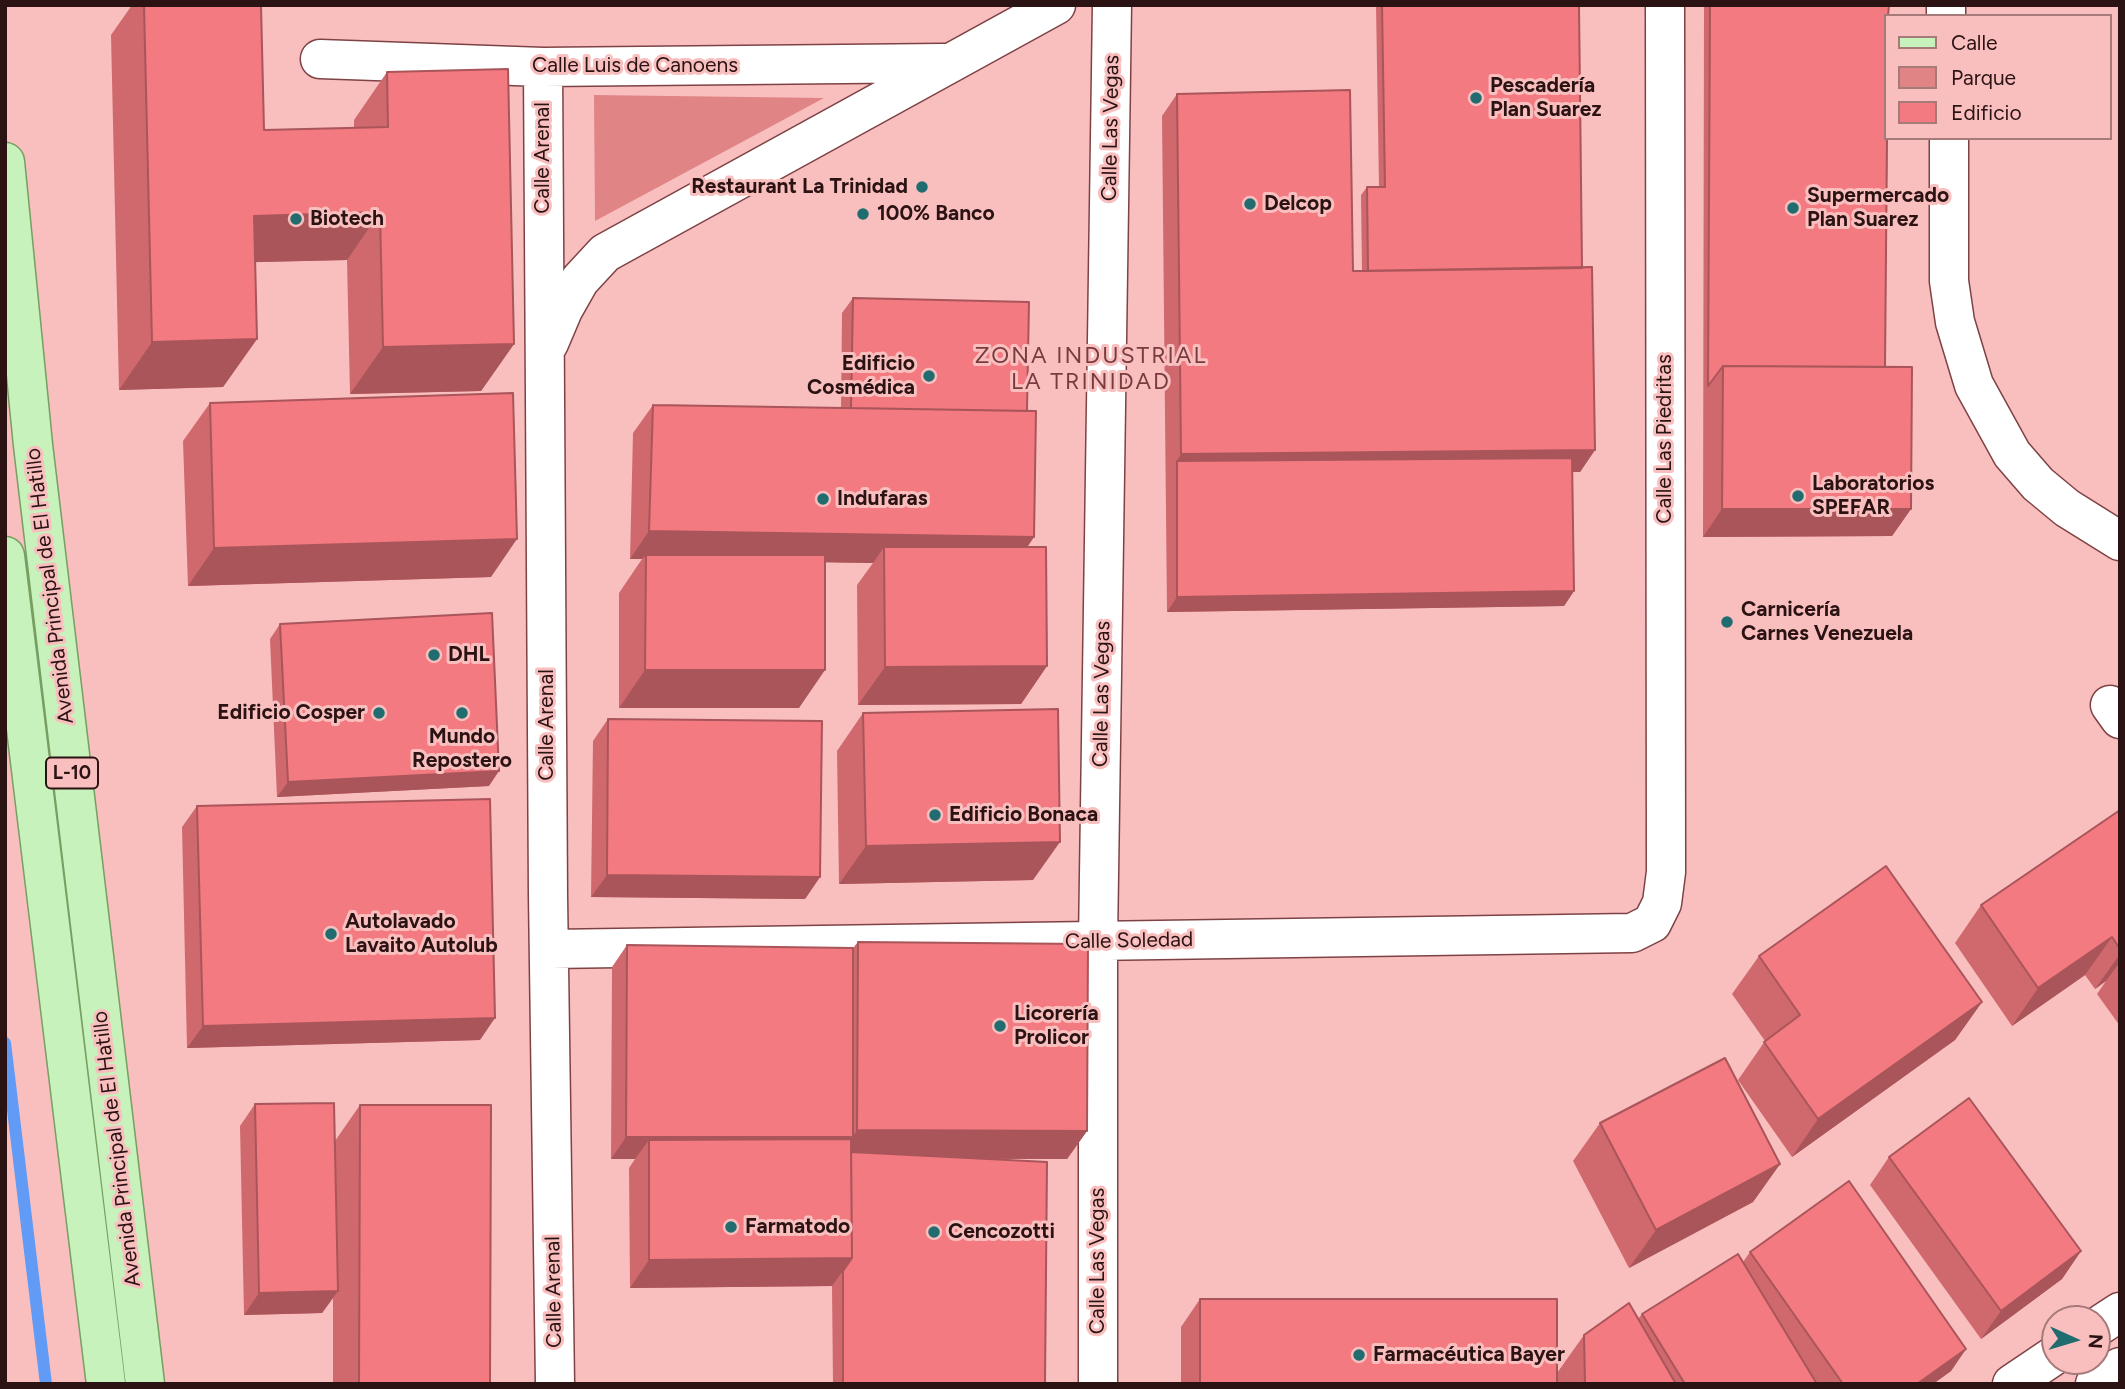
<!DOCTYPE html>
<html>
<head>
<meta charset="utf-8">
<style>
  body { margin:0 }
  #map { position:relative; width:2125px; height:1389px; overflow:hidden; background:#f9bfbf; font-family:Figtree,sans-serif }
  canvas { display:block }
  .frame { position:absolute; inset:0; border:7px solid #2b1213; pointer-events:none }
  .legend { position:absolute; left:1884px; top:14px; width:228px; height:126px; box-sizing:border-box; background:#f9bfbf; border:2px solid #a77a7a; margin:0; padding:9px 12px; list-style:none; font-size:21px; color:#2b1213 }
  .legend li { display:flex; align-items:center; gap:14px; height:35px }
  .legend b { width:35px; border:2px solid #a77a7a }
  .north { position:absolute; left:2041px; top:1305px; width:70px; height:70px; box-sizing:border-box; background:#f9bfbf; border:2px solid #a77a7a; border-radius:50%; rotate:94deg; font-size:19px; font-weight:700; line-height:28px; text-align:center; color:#2b1213 }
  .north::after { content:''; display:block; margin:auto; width:24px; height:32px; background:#206c6f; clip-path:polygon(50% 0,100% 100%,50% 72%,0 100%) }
</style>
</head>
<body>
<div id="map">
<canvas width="2125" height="1389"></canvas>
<div class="frame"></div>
<ul class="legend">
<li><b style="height:9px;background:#c7f2bb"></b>Calle</li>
<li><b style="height:19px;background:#e08486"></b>Parque</li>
<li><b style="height:19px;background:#f27a80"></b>Edificio</li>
</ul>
<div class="north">N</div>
</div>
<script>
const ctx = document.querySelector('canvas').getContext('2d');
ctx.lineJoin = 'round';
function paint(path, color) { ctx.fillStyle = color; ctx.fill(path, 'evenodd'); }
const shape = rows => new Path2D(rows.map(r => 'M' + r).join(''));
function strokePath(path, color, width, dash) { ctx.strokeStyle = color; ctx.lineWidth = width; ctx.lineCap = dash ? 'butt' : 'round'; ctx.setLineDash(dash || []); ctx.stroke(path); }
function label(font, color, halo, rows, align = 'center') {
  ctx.font = font + ' Figtree,sans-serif'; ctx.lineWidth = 6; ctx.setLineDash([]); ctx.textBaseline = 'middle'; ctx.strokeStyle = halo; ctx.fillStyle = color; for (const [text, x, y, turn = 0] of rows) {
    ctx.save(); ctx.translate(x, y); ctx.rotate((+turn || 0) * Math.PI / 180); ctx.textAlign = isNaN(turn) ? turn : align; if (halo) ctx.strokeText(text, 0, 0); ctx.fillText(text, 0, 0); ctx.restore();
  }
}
paint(shape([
  [594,95,824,98,595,221]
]), '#e08486');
strokePath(shape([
  [5,1043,46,1384]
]), '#619bf5', 12);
const minor = shape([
  [1946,5,1946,16],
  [320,59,543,67,943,63],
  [543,67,548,895,555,1384],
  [1949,138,1949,281,1955,322,1974,385,2012,454,2038,484,2067,508,2120,541],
  [549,343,563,310,580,280,605,253,1056,5],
  [2110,705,2120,719],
  [551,949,1632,933,1652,923,1662,903,1666,872,1665,5],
  [2097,1327,2120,1312],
  [1098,1384,1098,941,1112,5],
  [2012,1384,2055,1355],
  [2095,1384,2120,1367]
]);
const primary = shape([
  [5,162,33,445,145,1384],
  [5,556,106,1384]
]);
strokePath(minor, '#7e4244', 41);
strokePath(primary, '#789e62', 41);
strokePath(minor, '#fff', 38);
strokePath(primary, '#c7f2bb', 38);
paint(shape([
  [132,5,261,5,264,130,354,128,354,120,387,72,514,344,481,391,350,394,347,260,255,262,257,339,223,387,119,390,111,35],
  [1376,5,1579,5,1582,268,1595,450,1580,472,1572,472,1574,591,1564,606,1167,612,1162,116,1177,94,1353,271,1362,271,1361,195,1367,187,1379,187],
  [1704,5,1889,5,1885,367,1911,509,1892,536,1703,537],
  [853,298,1027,411,1034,537,1027,547,1047,666,1021,704,858,705,857,585,873,563,825,562,799,708,619,708,619,593,642,559,630,559,633,433,653,405,841,408,842,313],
  [210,403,491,577,188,586,183,441],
  [280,624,489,786,277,797,270,639],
  [863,713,1033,880,839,884,837,751],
  [608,719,820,877,805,899,591,897,593,741],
  [197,806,480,1040,187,1048,182,827],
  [2120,810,2120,1026,2097,994,2106,981,2095,989,2085,975,2012,1026,1955,943,1981,905],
  [858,942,1087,1131,1067,1159,985,1159,1045,1384,833,1384,832,1286,630,1288,629,1168,635,1159,611,1159,612,967,627,945,853,948],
  [1759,956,1982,1002,1955,1040,1792,1157,1738,1080,1765,1041,1732,994],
  [255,1104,335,1141,360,1105,490,1384,333,1384,333,1298,322,1313,244,1315,240,1126],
  [1600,1123,1780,1164,1753,1202,1629,1268,1573,1161],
  [1889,1157,2081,1251,2062,1279,1981,1339,1870,1185],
  [1750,1252,1966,1349,1951,1371,1933,1384,1558,1384,1557,1373,1584,1335,1638,1319,1642,1314,1743,1262],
  [1200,1299,1557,1384,1181,1384,1181,1327]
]), '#d0696e');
paint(shape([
  [380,212,347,260,220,263,254,216],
  [257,339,223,387,119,390,152,342],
  [514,344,481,391,350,394,383,347],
  [1595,450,1580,472,1177,476,1177,461,1181,454],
  [1722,509,1911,509,1892,536,1703,537],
  [649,531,1034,537,1015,565,884,547,873,563,646,560,646,555,642,559,630,559],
  [517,539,491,577,188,586,214,548],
  [1574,591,1564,606,1167,612,1177,597],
  [1047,666,1021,704,858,705,885,667],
  [645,670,825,670,799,708,619,708],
  [499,771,489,786,277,797,288,782],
  [1060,842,1033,880,839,884,866,846],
  [607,875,820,877,805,899,591,897],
  [2112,937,2085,975,2012,1026,2038,988],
  [2120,954,2120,962,2106,981,2095,989],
  [1982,1002,1955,1040,1792,1157,1818,1119],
  [495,1018,480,1040,187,1048,203,1026],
  [857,1130,1087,1131,1067,1159,842,1158,649,1140,635,1159,611,1159,626,1137,853,1137],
  [1780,1164,1753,1202,1629,1268,1656,1230],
  [2081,1251,2062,1279,1981,1339,2001,1311],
  [852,1258,832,1286,630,1288,649,1260],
  [338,1291,322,1313,244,1315,259,1293],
  [1966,1349,1951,1371,1933,1384,1917,1384]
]), '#a9555a');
const building = shape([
  [144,5,261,5,264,130,388,127,387,72,508,69,514,344,383,347,380,212,254,216,257,339,152,342,144,5],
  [1382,5,1579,5,1582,268,1368,271,1367,187,1385,187,1382,5],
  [1710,5,1889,5,1888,16,1885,16,1885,138,1887,138,1885,367,1723,366,1708,386,1710,5],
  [1350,90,1353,271,1592,267,1595,450,1181,454,1177,94,1350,90],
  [853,298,1029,302,1027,411,851,408,853,298],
  [1723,366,1912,367,1911,509,1722,509,1723,366],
  [513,393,517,539,214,548,210,403,513,393],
  [653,405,1036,411,1034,537,649,531,653,405],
  [1572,458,1574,591,1177,597,1177,461,1572,458],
  [884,547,1046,547,1047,666,885,667,884,547],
  [646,555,825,555,825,670,645,670,646,555],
  [492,613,499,771,288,782,280,624,492,613],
  [1058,709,1060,842,866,846,863,713,1058,709],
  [608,719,822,721,820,877,607,875,608,719],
  [490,799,495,1018,203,1026,197,806,490,799],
  [2120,810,2120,949,2112,937,2038,988,1981,905,2120,810],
  [1886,866,1982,1002,1818,1119,1764,1042,1800,1015,1759,956,1886,866],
  [858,942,1088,944,1087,1131,857,1130,858,942],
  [627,945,853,948,853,1137,626,1137,627,945],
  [1725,1058,1780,1164,1656,1230,1600,1123,1725,1058],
  [1969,1098,2081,1251,2001,1311,1889,1157,1969,1098],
  [334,1103,338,1291,259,1293,255,1104,334,1103],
  [360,1105,491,1105,490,1384,359,1384,360,1105],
  [851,1139,852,1258,649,1260,649,1140,851,1139],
  [851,1152,1047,1162,1045,1384,843,1384,843,1271,852,1258,851,1152],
  [1849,1181,1966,1349,1917,1384,1843,1384,1750,1252,1849,1181],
  [1738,1254,1817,1384,1685,1384,1642,1314,1738,1254],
  [1200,1299,1557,1299,1557,1384,1200,1384,1200,1299],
  [1629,1303,1676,1384,1585,1384,1584,1335,1629,1303]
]);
paint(building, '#f27a80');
strokePath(building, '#a9555a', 2);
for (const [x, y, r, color] of [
  [1476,98,7,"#206c6f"],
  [922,187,7,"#206c6f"],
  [1250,204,7,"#206c6f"],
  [1793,208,7,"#206c6f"],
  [863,214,7,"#206c6f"],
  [296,219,7,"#206c6f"],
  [929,376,7,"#206c6f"],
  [1798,496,7,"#206c6f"],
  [823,499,7,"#206c6f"],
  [1727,622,7,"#206c6f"],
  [434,655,7,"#206c6f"],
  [379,713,7,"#206c6f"],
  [462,713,7,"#206c6f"],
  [935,815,7,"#206c6f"],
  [331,934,7,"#206c6f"],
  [1000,1026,7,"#206c6f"],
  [731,1227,7,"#206c6f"],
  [934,1232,7,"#206c6f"],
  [1359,1355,7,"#206c6f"]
]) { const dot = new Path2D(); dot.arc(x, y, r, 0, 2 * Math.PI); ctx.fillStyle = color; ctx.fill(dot); strokePath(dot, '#f9bfbf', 2.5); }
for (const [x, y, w] of [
  [72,773,52]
]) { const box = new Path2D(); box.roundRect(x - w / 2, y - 15.5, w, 31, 5); ctx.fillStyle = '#f9bfbf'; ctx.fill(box); strokePath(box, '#2b1213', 2); }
label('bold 19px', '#2b1213', null, [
  ["L-10",72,773]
]);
label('21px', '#2b1213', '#f9bfbf', [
  ["Calle Luis de Canoens",635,66],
  ["Calle Las Vegas",1111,128,-89],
  ["Calle Arenal",543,158,-90],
  ["Calle Las Piedritas",1665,439,-90],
  ["Avenida Principal de El Hatillo",50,586,-97],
  ["Calle Las Vegas",1102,694,-89],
  ["Calle Arenal",547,725,-90],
  ["Calle Soledad",1129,941,-1],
  ["Avenida Principal de El Hatillo",117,1149,-97],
  ["Calle Las Vegas",1098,1261,-90],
  ["Calle Arenal",554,1292,-91]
]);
label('bold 21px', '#2b1213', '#f9bfbf', [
  ["Pescadería",1490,86],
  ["Plan Suarez",1490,110],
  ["Restaurant La Trinidad",908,187,"right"],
  ["Supermercado",1807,196],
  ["Plan Suarez",1807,220],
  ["Delcop",1264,204],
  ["100% Banco",877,214],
  ["Biotech",310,219],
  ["Edificio",915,364,"right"],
  ["Cosmédica",915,388,"right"],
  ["Laboratorios",1812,484],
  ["SPEFAR",1812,508],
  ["Indufaras",837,499],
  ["Carnicería",1741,610],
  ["Carnes Venezuela",1741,634],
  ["DHL",448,655],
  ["Edificio Cosper",365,713,"right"],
  ["Mundo",462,737,"center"],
  ["Repostero",462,761,"center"],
  ["Edificio Bonaca",949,815],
  ["Autolavado",345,922],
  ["Lavaito Autolub",345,946],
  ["Licorería",1014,1014],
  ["Prolicor",1014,1038],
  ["Farmatodo",745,1227],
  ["Cencozotti",948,1232],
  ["Farmacéutica Bayer",1373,1355]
], 'left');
ctx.letterSpacing = '2px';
label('23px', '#783c3e', '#f9bfbf', [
  ["ZONA INDUSTRIAL",1091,356],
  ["LA TRINIDAD",1091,382]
]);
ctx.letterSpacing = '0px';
</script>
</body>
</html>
